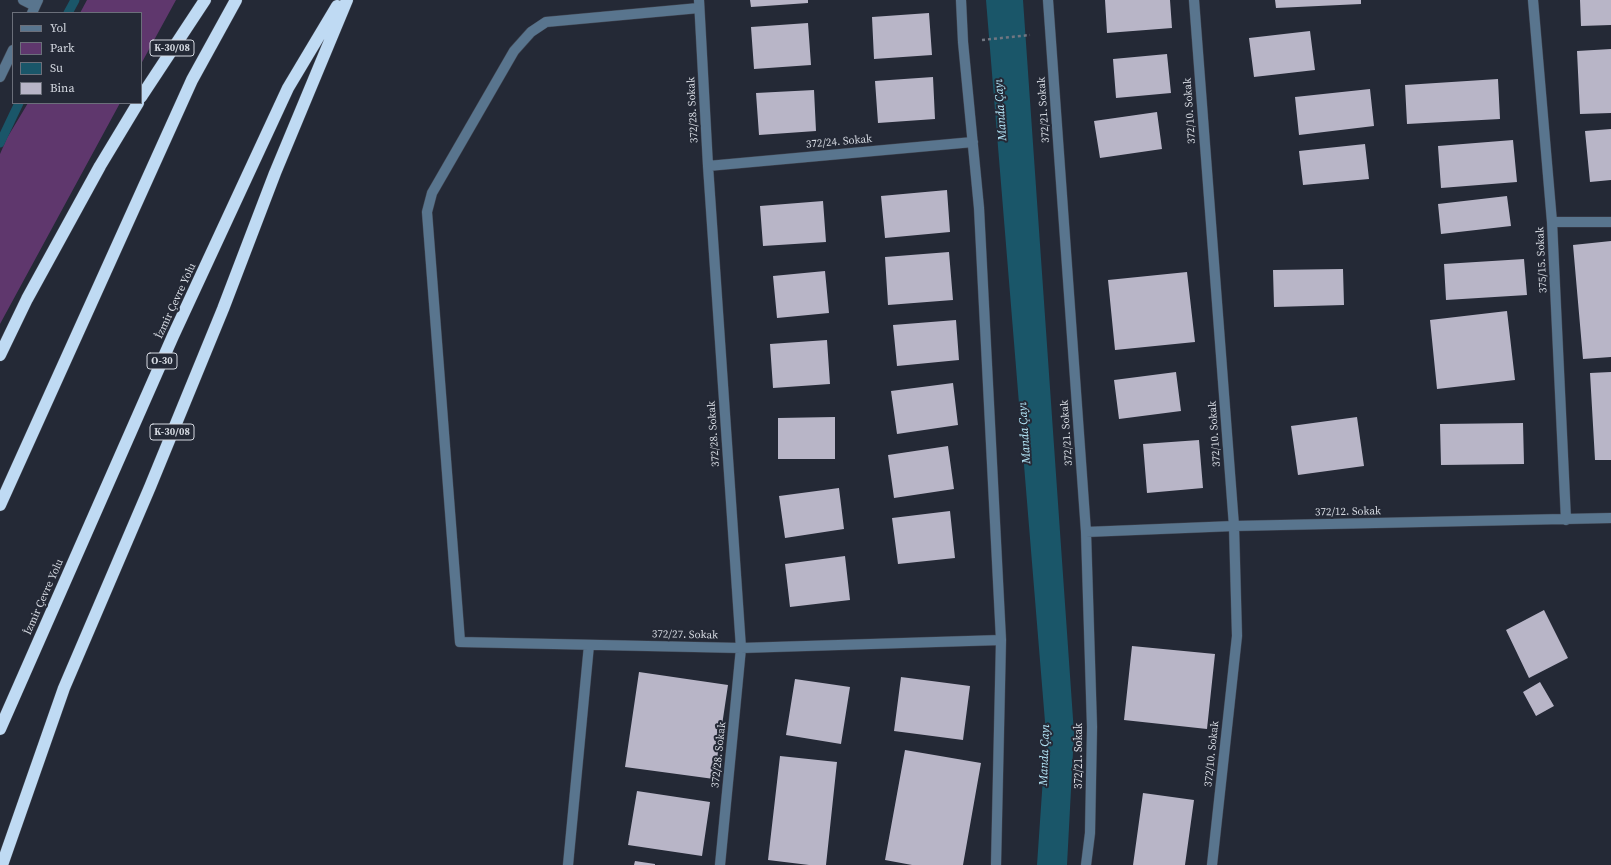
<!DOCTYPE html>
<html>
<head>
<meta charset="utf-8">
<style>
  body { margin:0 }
  #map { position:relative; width:1611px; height:865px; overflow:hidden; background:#242936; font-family:"Source Serif 4",serif }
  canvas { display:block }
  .legend { position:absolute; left:12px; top:12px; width:130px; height:92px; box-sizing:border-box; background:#242936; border:1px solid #6b6f7a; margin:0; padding:5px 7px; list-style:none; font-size:12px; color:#d5d9e1 }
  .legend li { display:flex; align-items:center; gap:8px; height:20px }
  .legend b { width:20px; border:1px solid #6b6f7a }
</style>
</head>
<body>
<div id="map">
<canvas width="1611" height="865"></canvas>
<ul class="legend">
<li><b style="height:5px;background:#59758e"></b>Yol</li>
<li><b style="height:11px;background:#5f376d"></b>Park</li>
<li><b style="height:11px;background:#1a5669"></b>Su</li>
<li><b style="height:11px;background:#b8b5c7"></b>Bina</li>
</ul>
</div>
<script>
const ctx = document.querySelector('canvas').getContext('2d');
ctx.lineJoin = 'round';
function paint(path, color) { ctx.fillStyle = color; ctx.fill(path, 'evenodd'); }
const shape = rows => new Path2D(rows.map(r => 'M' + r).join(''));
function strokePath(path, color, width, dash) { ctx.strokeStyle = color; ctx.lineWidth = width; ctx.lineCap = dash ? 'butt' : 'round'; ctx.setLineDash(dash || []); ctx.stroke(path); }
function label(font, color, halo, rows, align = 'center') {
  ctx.font = font + ' "Source Serif 4",serif'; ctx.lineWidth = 4; ctx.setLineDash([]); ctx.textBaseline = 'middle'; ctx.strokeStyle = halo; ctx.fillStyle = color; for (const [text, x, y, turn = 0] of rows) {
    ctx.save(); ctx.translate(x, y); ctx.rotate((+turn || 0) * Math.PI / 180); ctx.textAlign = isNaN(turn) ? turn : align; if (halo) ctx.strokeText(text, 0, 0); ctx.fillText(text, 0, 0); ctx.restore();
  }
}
paint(shape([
  [87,0,176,0,141,64,141,13,80,13],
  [28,103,120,103,0,324,0,154,7,138]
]), '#5f376d');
paint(shape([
  [986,0,1023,0,1074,733,1067,865,1037,865,1046,734]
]), '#1a5669');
strokePath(shape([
  [68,13,75,0],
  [0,143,19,103]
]), '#1a5669', 9);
paint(shape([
  [750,0,808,0,808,3,751,7],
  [1105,0,1170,0,1172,28,1107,33],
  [1275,0,1361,0,1361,4,1276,8],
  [1580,0,1611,0,1611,25,1581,26],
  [929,13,932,55,874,59,872,17],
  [808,23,811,65,754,69,751,27],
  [1310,31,1315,70,1254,77,1249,38],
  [1611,49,1611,113,1580,114,1577,51],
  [1167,54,1171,93,1116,98,1113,59],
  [933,77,935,119,878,123,875,81],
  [1498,79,1500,119,1407,124,1405,85],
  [1370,89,1374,126,1299,135,1295,97],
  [814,90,816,131,759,135,756,93],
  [1157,112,1162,149,1100,158,1094,121],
  [1611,129,1611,180,1590,182,1585,131],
  [1513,140,1517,182,1441,188,1438,146],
  [1365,144,1369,179,1303,185,1299,151],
  [947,190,950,232,885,238,881,196],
  [1507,196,1511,226,1441,234,1438,204],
  [823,201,826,242,763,246,760,206],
  [1611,241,1611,357,1583,359,1573,245],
  [949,252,953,300,888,305,885,257],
  [1524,259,1527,295,1446,300,1444,264],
  [1343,269,1344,305,1274,307,1273,270],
  [825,271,829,313,777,318,773,276],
  [1187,272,1195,342,1115,350,1108,280],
  [1507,311,1515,380,1437,389,1430,320],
  [956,320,959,360,897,366,893,325],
  [827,340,830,384,773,388,770,344],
  [1176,372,1181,411,1119,419,1114,380],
  [1611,372,1611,460,1595,460,1590,373],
  [953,383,958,425,897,434,891,391],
  [835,417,835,459,778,459,778,418],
  [1357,417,1364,466,1298,475,1291,426],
  [1523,423,1524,464,1441,465,1440,424],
  [1199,440,1203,488,1147,493,1143,444],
  [948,446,954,489,894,498,888,455],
  [839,488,844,529,785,538,779,496],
  [950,511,955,558,898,564,892,518],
  [845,556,850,600,790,607,785,564],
  [1544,610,1568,658,1529,678,1506,630],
  [1132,646,1215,654,1207,729,1124,720],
  [639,672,728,685,714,779,625,767],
  [901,677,970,686,963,740,894,731],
  [795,679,850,687,841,744,786,735],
  [1540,682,1554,706,1536,716,1523,692],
  [905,750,981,763,963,865,912,865,885,860],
  [780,756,837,762,826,865,809,865,768,860],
  [637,791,710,802,702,856,628,845],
  [1143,793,1194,800,1185,865,1133,865],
  [635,861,655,864,655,865,634,865]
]), '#b8b5c7');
const minor = shape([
  [23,0,35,6],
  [699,0,708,166,741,648,720,865],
  [961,0,963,42,979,208,1001,640,996,865],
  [1048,0,1086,532,1092,727,1090,833,1086,865],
  [1194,0,1234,526,1237,636,1212,865],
  [1533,0,1552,222,1566,520],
  [699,8,546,22,531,32,514,51,432,193,427,212,460,642,741,648,1001,640],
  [32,13,38,0],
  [0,77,13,50],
  [708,166,973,142],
  [1552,222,1611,222],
  [1086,532,1234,526,1611,518],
  [568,865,589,645]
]);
const highway = shape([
  [141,97,205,0],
  [0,355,27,299,100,166,138,103],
  [0,505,192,80,236,0],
  [0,729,173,336,288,88,337,6],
  [2,865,64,688,150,487,223,309,275,173,347,0]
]);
strokePath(minor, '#404551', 11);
strokePath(highway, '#404551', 13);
strokePath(shape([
  [982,40,1030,35]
]), '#717681', 2.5, [3, 3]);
strokePath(minor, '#59758e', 10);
strokePath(highway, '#bfdaf3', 12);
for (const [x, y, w] of [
  [172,48,44],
  [162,361,30],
  [172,432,44]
]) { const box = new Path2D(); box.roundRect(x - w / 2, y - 8, w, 16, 3); ctx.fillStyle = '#242936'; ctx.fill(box); strokePath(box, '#d5d9e1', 1); }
label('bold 10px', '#d5d9e1', null, [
  ["K-30/08",172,48],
  ["O-30",162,361],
  ["K-30/08",172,432]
]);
label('11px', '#d5d9e1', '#242936', [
  ["372/28. Sokak",693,110,-93],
  ["372/21. Sokak",1044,110,-94],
  ["372/10. Sokak",1190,111,-94],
  ["372/24. Sokak",839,142,-5],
  ["375/15. Sokak",1542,260,-93],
  ["İzmir Çevre Yolu",176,301,-65],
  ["372/21. Sokak",1067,433,-94],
  ["372/28. Sokak",714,434,-94],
  ["372/10. Sokak",1215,434,-94],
  ["372/12. Sokak",1348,512,-1],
  ["İzmir Çevre Yolu",44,597,-66],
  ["372/27. Sokak",685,635,1],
  ["372/10. Sokak",1212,754,-84],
  ["372/28. Sokak",719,755,-84],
  ["372/21. Sokak",1079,756,-90]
]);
label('italic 12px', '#b5e7f9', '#242936', [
  ["Manda Çayı",1001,110,-94],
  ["Manda Çayı",1025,433,-94],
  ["Manda Çayı",1045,755,-88]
]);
</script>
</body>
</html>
